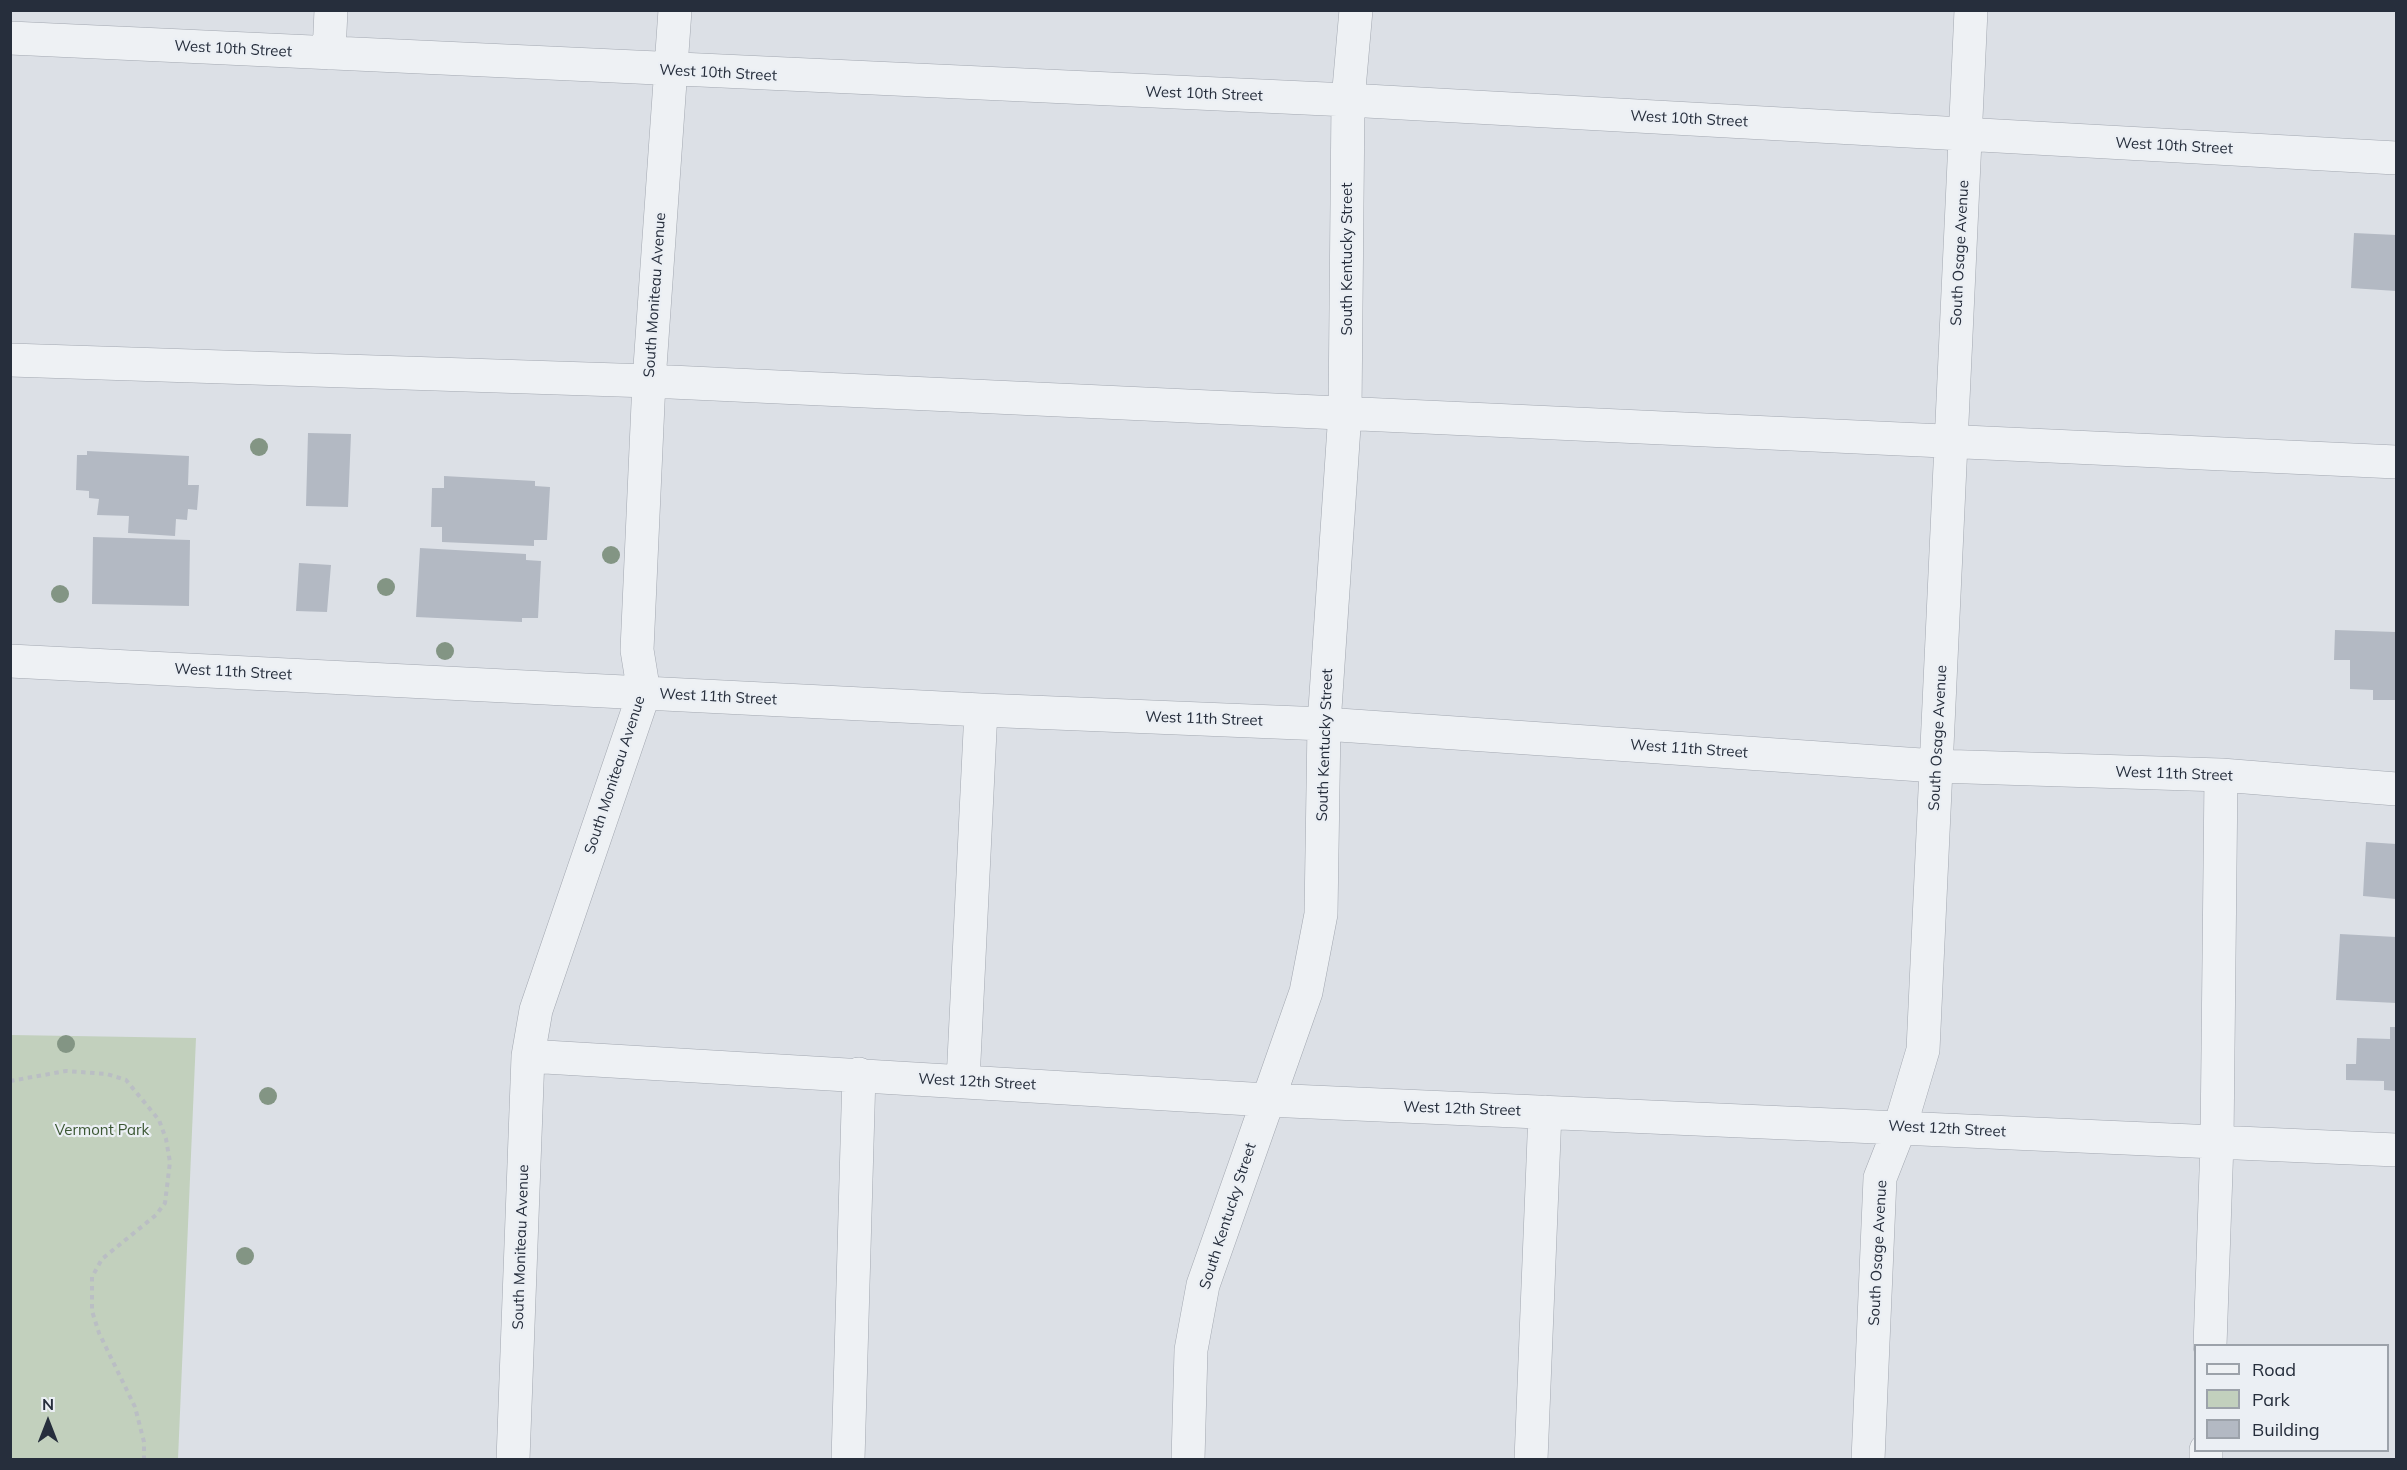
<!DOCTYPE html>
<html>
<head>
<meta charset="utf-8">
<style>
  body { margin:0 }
  #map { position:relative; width:2407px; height:1470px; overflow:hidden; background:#dce0e6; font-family:Mulish,sans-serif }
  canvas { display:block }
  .frame { position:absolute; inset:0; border:12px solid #262e3c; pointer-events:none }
  .legend { position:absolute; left:2194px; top:1344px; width:195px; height:108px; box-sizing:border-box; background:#ebeff4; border:2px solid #9ca2aa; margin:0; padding:8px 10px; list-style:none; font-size:18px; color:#262e3c }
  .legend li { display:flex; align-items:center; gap:12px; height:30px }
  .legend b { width:30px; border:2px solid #9ca2aa }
  .north { position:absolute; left:18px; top:1392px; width:60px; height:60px; -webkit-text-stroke:4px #ebeff4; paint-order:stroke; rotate:0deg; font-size:16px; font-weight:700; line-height:24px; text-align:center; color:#262e3c }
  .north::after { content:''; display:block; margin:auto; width:21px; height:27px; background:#262e3c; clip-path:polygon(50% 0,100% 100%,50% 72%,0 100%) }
</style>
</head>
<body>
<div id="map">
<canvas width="2407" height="1470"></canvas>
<div class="frame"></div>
<ul class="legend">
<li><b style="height:8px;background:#eef1f4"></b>Road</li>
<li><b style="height:16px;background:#c2d0bd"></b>Park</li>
<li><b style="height:16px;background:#b3b9c3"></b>Building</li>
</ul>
<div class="north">N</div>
</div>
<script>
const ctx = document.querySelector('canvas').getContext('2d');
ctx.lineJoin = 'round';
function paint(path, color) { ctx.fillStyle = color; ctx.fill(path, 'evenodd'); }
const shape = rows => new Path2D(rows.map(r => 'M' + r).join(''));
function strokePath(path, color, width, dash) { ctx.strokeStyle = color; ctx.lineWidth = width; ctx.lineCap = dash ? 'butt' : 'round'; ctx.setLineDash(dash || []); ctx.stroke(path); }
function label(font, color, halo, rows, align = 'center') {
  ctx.font = font + ' Mulish,sans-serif'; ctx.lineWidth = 4.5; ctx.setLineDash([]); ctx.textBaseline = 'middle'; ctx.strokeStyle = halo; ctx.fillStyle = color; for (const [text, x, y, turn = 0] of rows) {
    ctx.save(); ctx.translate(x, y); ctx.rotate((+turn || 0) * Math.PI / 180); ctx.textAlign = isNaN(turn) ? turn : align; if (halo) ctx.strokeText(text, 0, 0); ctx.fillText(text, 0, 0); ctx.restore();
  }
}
paint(shape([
  [11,1035,196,1038,178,1459,11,1459]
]), '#c2d0bd');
paint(shape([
  [2354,233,2396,235,2396,291,2351,288],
  [308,433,351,434,348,507,306,506],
  [87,451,189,456,188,485,199,485,197,510,188,509,187,520,176,519,175,536,128,533,129,516,97,515,99,499,89,498,89,491,76,490,77,455,87,455],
  [444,476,535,481,535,486,550,487,547,540,534,540,534,546,442,542,442,527,431,527,432,488,444,488],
  [93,537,190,540,189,606,92,604],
  [420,548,526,554,526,560,541,561,538,618,522,618,522,622,416,617],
  [299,563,331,565,327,612,296,611],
  [2335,630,2396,632,2396,700,2373,700,2373,690,2350,689,2350,660,2334,660],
  [2366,842,2396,844,2396,899,2363,896],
  [2340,934,2396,937,2396,1003,2336,1000],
  [2390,1027,2396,1027,2396,1091,2384,1090,2384,1081,2346,1080,2346,1064,2356,1064,2357,1038,2390,1039]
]), '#b3b9c3');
const minor = shape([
  [10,38,1348,100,2396,158],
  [329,53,331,10],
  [10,360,649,381,2396,462],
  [10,661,981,710,1324,724,1936,766,2221,775,2396,789],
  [528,1056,1267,1100,2396,1150],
  [963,1081,981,710],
  [2210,1346,2217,1142,2221,775],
  [513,1460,528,1056,536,1010,644,693,637,650,649,381,675,10],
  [848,1460,859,1074],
  [1188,1460,1191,1350,1203,1285,1306,992,1321,914,1324,724,1345,412,1348,100,1356,10],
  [1531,1460,1545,1112],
  [1868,1460,1880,1178,1900,1127,1923,1050,1971,10],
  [2206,1460,2206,1450]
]);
strokePath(minor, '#a2a7b0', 34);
strokePath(shape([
  [10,1081,66,1071,107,1074,126,1080,159,1120,166,1139,170,1162,165,1203,156,1215,102,1259,92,1277,92,1311,99,1333,135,1407,144,1442,144,1460]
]), '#babec4', 4, [4.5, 4.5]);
strokePath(minor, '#eef1f4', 33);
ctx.fillStyle = '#839584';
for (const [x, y] of [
  [259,447],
  [611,555],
  [386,587],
  [60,594],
  [445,651],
  [66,1044],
  [268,1096],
  [245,1256]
]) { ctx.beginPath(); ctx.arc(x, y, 9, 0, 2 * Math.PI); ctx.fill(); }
label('15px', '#262e3c', '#ebeff4', [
  ["West 10th Street",233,49,3],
  ["West 10th Street",718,73,3],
  ["West 10th Street",1204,94,2],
  ["West 10th Street",1689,119,3],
  ["West 10th Street",2174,146,3],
  ["South Osage Avenue",1960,253,-87],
  ["South Kentucky Street",1347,259,-90],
  ["South Moniteau Avenue",655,295,-86],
  ["West 11th Street",233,672,3],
  ["West 11th Street",718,697,3],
  ["West 11th Street",1204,719,2],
  ["South Osage Avenue",1938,738,-87],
  ["South Kentucky Street",1325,745,-88],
  ["West 11th Street",1689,749,4],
  ["West 11th Street",2174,774,2],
  ["South Moniteau Avenue",615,775,-72],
  ["West 12th Street",977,1082,3],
  ["West 12th Street",1462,1109,2],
  ["West 12th Street",1947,1129,3],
  ["South Kentucky Street",1228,1216,-72],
  ["South Moniteau Avenue",521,1247,-88],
  ["South Osage Avenue",1878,1253,-87]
]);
label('15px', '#3b5733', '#ebeff4', [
  ["Vermont Park",102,1130]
]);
</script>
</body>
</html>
